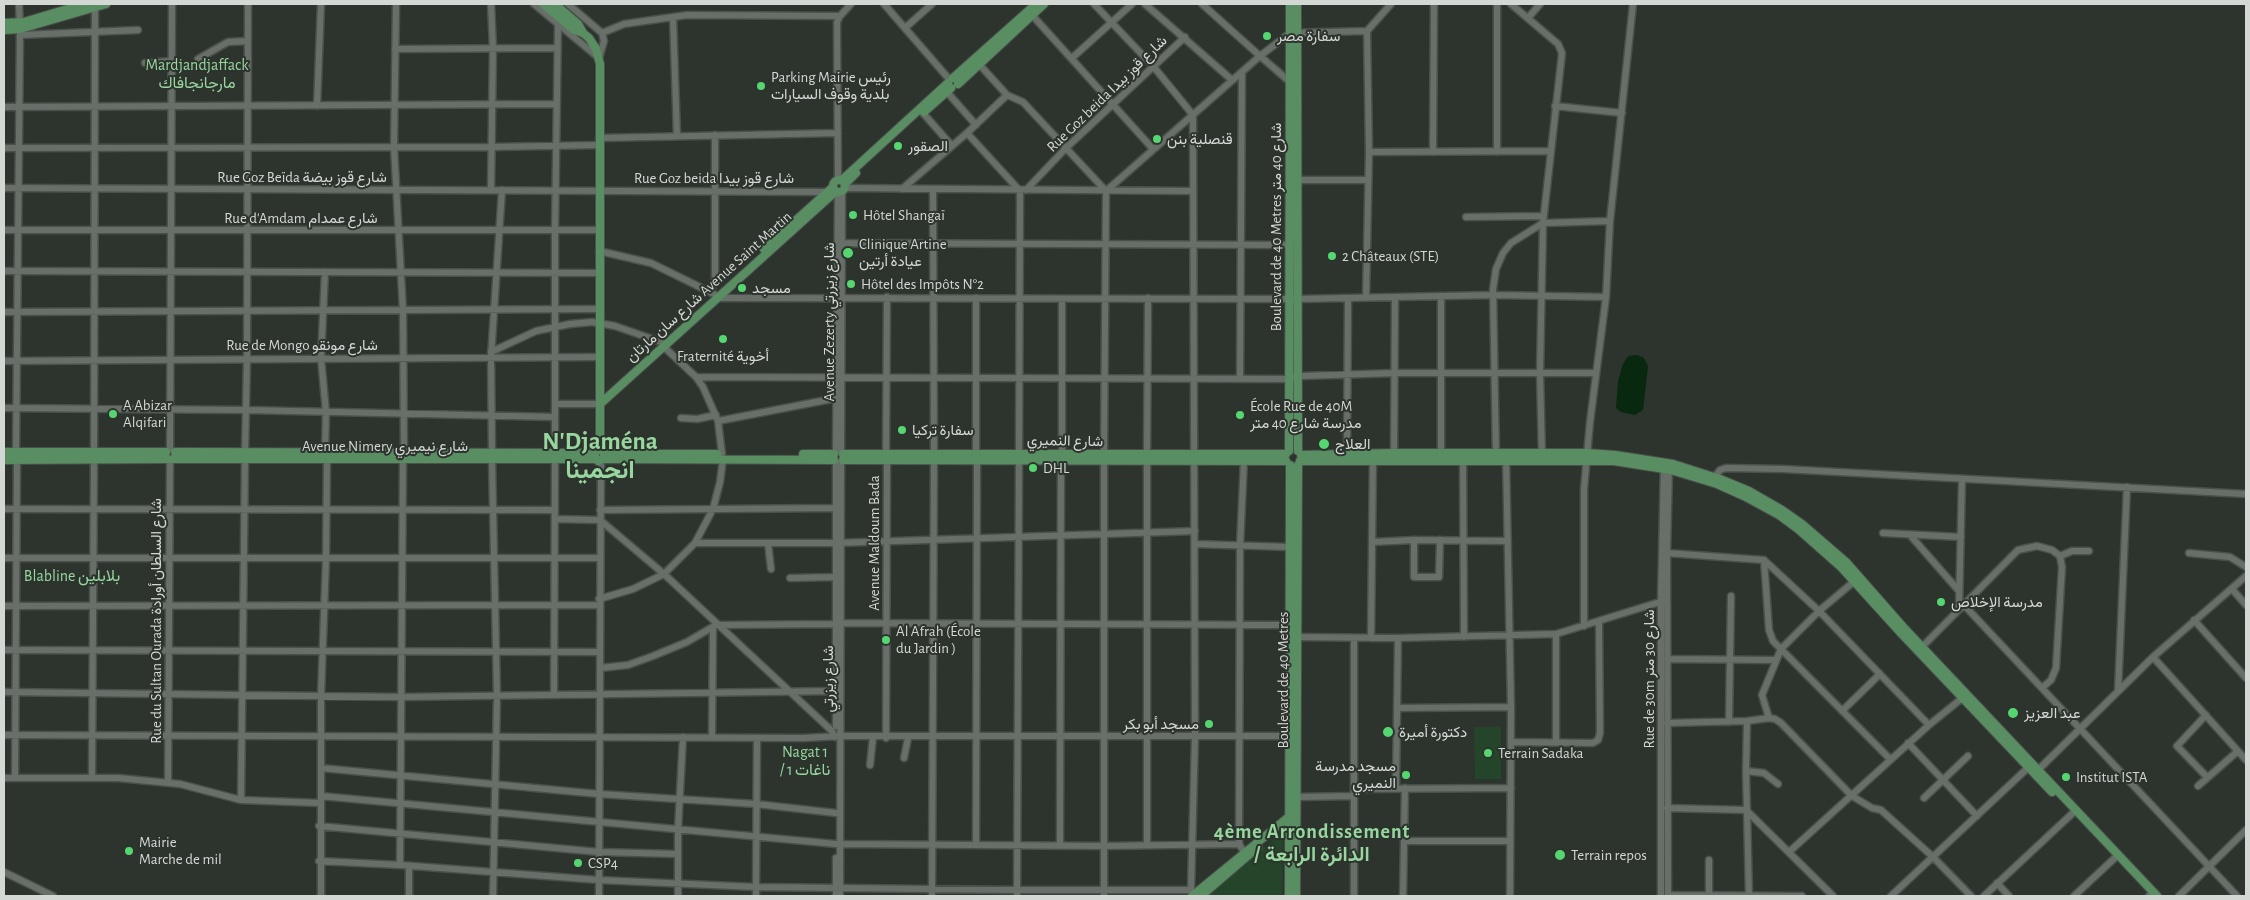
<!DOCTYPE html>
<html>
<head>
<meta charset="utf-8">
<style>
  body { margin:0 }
  #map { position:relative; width:2250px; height:900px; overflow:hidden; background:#2d332d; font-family:"Alegreya Sans",sans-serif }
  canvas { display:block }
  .frame { position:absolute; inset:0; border:5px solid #d4d8d5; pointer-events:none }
</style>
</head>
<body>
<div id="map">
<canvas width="2250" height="900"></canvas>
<div class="frame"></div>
</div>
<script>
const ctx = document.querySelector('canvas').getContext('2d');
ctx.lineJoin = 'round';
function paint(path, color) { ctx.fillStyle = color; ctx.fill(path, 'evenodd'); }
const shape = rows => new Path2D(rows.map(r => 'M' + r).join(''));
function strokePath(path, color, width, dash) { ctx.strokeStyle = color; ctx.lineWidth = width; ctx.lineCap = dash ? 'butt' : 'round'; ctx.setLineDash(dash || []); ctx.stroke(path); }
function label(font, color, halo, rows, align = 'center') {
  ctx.font = font + ' "Alegreya Sans",Vazirmatn,sans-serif'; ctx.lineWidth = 4; ctx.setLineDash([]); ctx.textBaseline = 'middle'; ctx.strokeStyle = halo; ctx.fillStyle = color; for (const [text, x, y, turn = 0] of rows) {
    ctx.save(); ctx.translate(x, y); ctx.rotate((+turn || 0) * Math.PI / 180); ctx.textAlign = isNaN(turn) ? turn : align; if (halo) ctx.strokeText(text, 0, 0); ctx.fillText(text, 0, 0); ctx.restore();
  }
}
paint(shape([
  [1474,727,1501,727,1501,779,1475,779],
  [1283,832,1282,896,1207,896,1282,832]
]), '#25452a');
paint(shape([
  [1637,355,1644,358,1648,366,1643,410,1635,415,1621,412,1616,408,1618,381,1623,364,1628,356]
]), '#08280f');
const minor = shape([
  [396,4,394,147,403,311,404,454],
  [534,4,599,58,604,41,602,33,568,4],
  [884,4,949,79],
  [1094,4,1153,66,1193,115,1195,737,1191,890,1194,896],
  [1145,4,1232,80],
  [1202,4,1260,56,1290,33,1367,31,1391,4],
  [1511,4,1558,44,1562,53,1543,223,1540,373,1542,456],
  [1032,15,1153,149],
  [673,17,677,136],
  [1528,18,1540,4],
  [905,28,932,4],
  [602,33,624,24,687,15,840,16],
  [20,35,138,30],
  [395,49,557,48],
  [1072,58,1132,4],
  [198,59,228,42,248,41],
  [145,63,172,61],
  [978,63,1007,95,1023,102,1106,191,1104,455],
  [947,92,976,125],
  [317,106,321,4],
  [1555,106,1622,113],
  [4,107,556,104],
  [923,113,952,146],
  [967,133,1020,191,1019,454],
  [599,138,838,133],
  [4,148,491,147,599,145],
  [1369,152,1550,151],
  [1433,152,1434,4],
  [1497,152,1497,4],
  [838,180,837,22,840,16,851,4],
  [1295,180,1368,180],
  [4,188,828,192],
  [845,188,1193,191],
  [902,189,967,133,1007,95],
  [491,190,493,48,491,4],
  [933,190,934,454],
  [1026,190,1066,148,1185,37],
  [1106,191,1260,56,1290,82,1293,82],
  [1466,217,1543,216],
  [4,230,599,230],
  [837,243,1289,245],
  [599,251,651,263,714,294],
  [4,271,600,273],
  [325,272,321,358,326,412,325,453],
  [711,292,715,279,715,135],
  [717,298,1297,299,1493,295,1606,297],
  [1366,298,1369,152,1367,31],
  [4,312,600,309],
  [663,346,696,377,703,387,718,421,722,454],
  [491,352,536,331,570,324,592,322,615,326,661,342],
  [4,361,600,357],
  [696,377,1287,379,1302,376,1395,373,1596,373],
  [1240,379,1242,72],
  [556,404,600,404],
  [4,408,247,410,555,417],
  [681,418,697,419,716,415],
  [718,421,837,398],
  [170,449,172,4],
  [836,452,838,192],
  [841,452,842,192],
  [16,453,20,29,19,4],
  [94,453,95,7],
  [245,453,247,358,248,4],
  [555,453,555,230,558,25],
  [1347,453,1348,299],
  [1394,453,1395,297],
  [492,454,491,357,502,190],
  [886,454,887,297],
  [976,454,976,298],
  [1062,454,1062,299],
  [1147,455,1148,298],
  [1441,457,1441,296],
  [1496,457,1493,289,1496,269,1503,253,1511,243,1543,223,1610,221],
  [1506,458,1511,707,1510,896],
  [492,460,497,696,493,896],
  [1104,461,1104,896],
  [1147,461,1147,844],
  [1463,461,1464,637],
  [836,462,836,726],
  [1712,481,1720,470,1726,468,1783,469,2246,494],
  [4,509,555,510],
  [600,510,835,508],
  [555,519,600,520,664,574,832,731,835,737],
  [1883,533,1961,537],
  [1910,535,1959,591],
  [1414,540,1414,577,1439,577,1440,540],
  [1372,542,1414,540,1508,541],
  [695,543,836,543,1195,531],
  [768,543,771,569],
  [1195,544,1289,547,1293,545],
  [1667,553,1764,560,1819,611,1929,725],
  [2189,553,2230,557,2246,567],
  [2060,556,2072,551,2089,551],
  [4,558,599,558],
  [1764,560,1769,630,1773,641,1890,759],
  [790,578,836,577],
  [2232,589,2246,605],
  [599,599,633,589,664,574,695,543,713,509,720,482,723,459],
  [1963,604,2237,896],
  [4,606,600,605],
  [1959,609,1962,479],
  [2194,620,2246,678],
  [841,623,1297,625],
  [1584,626,1584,489,1590,422,1606,297,1610,221,1633,4],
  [1294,637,1398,638,1556,634,1663,601],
  [1354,638,1354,896],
  [1371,638,1373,457],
  [4,650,599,652],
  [1919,650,2018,550,2037,546,2052,550,2060,556,2062,567,2056,668,2051,680,2042,688],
  [2153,657,2246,760],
  [1667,659,1776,660],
  [600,668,628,665,653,656,687,642,716,625,836,624],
  [2118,691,2127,487],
  [4,692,402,697,835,691],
  [554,695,555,460],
  [1397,708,1511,707],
  [1842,711,1880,674],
  [2206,715,2177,746,2207,777],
  [1769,718,1762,695,1781,649,1819,611,1857,579],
  [1747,721,1746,771,1749,896],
  [1729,722,1731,596],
  [1667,723,1747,721,1769,718,1775,719,1781,723,1852,796,1872,808,1881,810,1933,857,1971,896],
  [4,735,804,738,840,736,1292,736],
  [712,737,713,628],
  [886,738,887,459],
  [1511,742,1593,743,1598,740,1600,733,1599,621],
  [1556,742,1556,634],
  [1908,743,1977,816],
  [904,758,908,738],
  [870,765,873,737],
  [321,768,599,794,756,804,836,813],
  [1746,771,1764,773,1778,784],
  [2035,773,2153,657,2246,576],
  [92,777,94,459],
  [4,778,118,778,180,784,241,800,320,803],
  [15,778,17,459],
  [168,783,170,460],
  [2198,786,2238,751],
  [1396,788,1398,638],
  [1354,789,1511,788],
  [321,796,836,844],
  [1296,797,1354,796],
  [1924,798,1968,756],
  [241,800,245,459],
  [1667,808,1746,810,1833,896],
  [319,826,599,852,677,854],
  [1404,841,1510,841],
  [840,844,1104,846,1239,844,1244,852],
  [976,844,977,460],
  [1239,844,1240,546,1244,460],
  [1060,845,1061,460],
  [1789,852,1929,725,1966,695],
  [319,861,400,865,599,880,756,887,1017,890,1191,890],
  [400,865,403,460],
  [409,866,409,896],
  [4,872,53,896],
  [1997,883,2009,896],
  [1668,895,1802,896],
  [1709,895,1709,860],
  [321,896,321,696,326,559,327,459],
  [599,896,601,461],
  [678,896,678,829,683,737],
  [756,896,757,738],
  [836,896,836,858],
  [840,896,841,462],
  [932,896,934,459],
  [1017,896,1019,459],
  [1403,896,1405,788],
  [1661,896,1661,601,1664,465],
  [1668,896,1667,553,1669,466],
  [1891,896,2032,764],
  [1984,896,2076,810],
  [2074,896,2118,855],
  [2149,896,2150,895],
  [2179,896,2246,830]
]);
const major = shape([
  [543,4,574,30,583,33,589,38,596,49,600,64,600,450],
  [555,4,578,24,583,33],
  [1297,4,1298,451],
  [4,23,24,22,84,4],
  [4,30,20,29,106,4],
  [953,78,1036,4],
  [958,84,1044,4],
  [924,112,951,88],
  '833 186a6 6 0 1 1 12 0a6 6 0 1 1-12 0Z',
  [842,180,948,83],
  [845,184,856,173],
  [764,249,833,187],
  [600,404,836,191],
  [1289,451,1290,4],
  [4,452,166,452],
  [175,452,590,453,600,450,604,452,604,458,598,461,595,458,595,453],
  [605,454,717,454],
  [803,454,834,454],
  [843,454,1286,454],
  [1301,455,1394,453,1587,453,1615,455,1673,464,1720,479,1749,491,1782,510,1802,524,1846,562,1904,628,2157,896],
  [173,459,596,459],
  [603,459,834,460],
  [4,460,168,459],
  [843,460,1286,461],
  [1300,461,1614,461,1671,470,1717,484,1746,497,1779,515,1798,529,1841,567,1900,632,2052,792],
  [1192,896,1291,815],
  [1201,896,1258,847],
  [1289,896,1290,465],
  [1296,896,1298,465]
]);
strokePath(minor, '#4a504b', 9);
strokePath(major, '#4a504b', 10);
strokePath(minor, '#686f68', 6);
strokePath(major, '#598d62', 8);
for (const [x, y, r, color] of [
  [1267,36,5,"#56d671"],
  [761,86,5,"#56d671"],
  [1157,139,5,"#56d671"],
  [898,146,5,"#56d671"],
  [853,215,5,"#56d671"],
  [848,253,6,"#56d671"],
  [1332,256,5,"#56d671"],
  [851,284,5,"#56d671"],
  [742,288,5,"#56d671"],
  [723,339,5,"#56d671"],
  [113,414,5,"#56d671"],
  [1240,415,5,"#56d671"],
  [902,430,5,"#56d671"],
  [1324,444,6,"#56d671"],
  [1033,468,5,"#56d671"],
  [1941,602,5,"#56d671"],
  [886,640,5,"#56d671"],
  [2013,713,6,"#56d671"],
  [1209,724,5,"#56d671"],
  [1388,732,6,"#56d671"],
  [1488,753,5,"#56d671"],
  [1406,775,5,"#56d671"],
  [2066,777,5,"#56d671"],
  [129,851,5,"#56d671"],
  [1560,855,6,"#56d671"],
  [578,863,5,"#56d671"]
]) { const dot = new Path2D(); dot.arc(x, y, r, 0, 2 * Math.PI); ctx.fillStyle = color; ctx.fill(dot); strokePath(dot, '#2d332d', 2); }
label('15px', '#d4d8d5', '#2d332d', [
  ["سفارة مصر",1277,36],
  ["Parking Mairie رئيس",771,77],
  ["بلدية وقوف السيارات",771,94],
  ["قنصلية بنن",1167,139],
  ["الصقور",908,146],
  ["Hôtel Shangaï",863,215],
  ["Clinique Artine",859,244],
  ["عيادة أرتين",859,261],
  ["2 Châteaux (STE)",1342,256],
  ["Hôtel des Impôts N°2",861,284],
  ["مسجد",752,288],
  ["Fraternité أخوية",723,356,"center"],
  ["A Abizar",123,405],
  ["Alqifari",123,422],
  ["École Rue de 40M",1250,406],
  ["مدرسة شارع 40 متر",1250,423],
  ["سفارة تركيا",912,430],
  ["العلاج",1335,444],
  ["DHL",1043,468],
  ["مدرسة الإخلاص",1951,602],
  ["Al Afrah (École",896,631],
  ["du Jardin )",896,648],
  ["عبد العزيز",2024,713],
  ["مسجد أبو بكر",1199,724,"right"],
  ["دكتورة أميرة",1399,732],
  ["Terrain Sadaka",1498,753],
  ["مسجد مدرسة",1396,766,"right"],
  ["النميري",1396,783,"right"],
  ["Institut ISTA",2076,777],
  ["Mairie",139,842],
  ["Marche de mil",139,859],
  ["Terrain repos",1571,855],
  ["CSP4",588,863]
], 'left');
label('15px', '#d4d8d5', '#2d332d', [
  ["Rue Goz beida شارع قوز بيدا",1107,94,-44],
  ["Rue Goz Beïda شارع قوز بيضة",302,177],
  ["Rue Goz beida شارع قوز بيدا",714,178],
  ["Rue d'Amdam شارع عمدام",301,218],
  ["Boulevard de 40 Metres شارع 40 متر",1276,227,-90],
  ["شارع سان مارتان Avenue Saint Martin",709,287,-42],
  ["Avenue Zezerty شارع زيزرتي",829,322,-90],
  ["Rue de Mongo شارع مونقو",302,345],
  ["شارع النميري",1065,441,1],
  ["Avenue Nimery شارع نيميري",385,446],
  ["Avenue Maldoum Bada",874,543,-90],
  ["Rue du Sultan Ourada شارع السلطان أورادة",156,621,-90],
  ["شارع زيزرتي",828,679,-90],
  ["Rue de 30m شارع 30 متر",1649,679,-90],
  ["Boulevard de 40 Metres",1283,680,-90]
]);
label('16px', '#97d69f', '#2d332d', [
  ["Mardjandjaffack",197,65],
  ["مارجانجافاك",197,83],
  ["Blabline بلابلين",72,576],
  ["Nagat 1",805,752],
  ["/ ناغات 1",805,770]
]);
ctx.letterSpacing = '1px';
label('bold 20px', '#97d69f', '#2d332d', [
  ["4ème Arrondissement",1312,832],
  ["/ الدائرة الرابعة",1312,855]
]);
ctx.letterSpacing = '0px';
label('bold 25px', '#97d69f', '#2d332d', [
  ["N'Djaména",600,441],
  ["انجمينا",600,470]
]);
</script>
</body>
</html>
